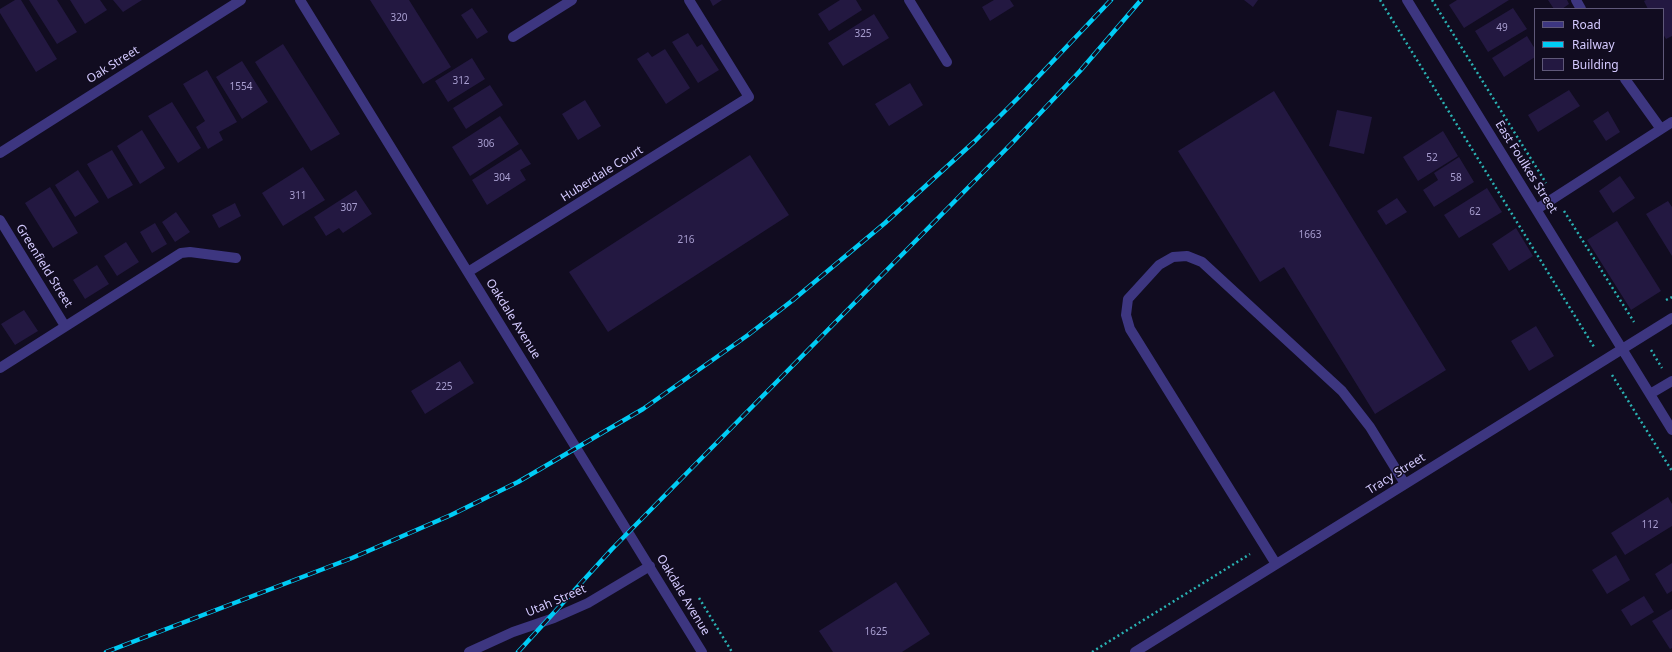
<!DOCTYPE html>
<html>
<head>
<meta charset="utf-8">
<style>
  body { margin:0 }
  #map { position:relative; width:1672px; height:652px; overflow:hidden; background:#110c20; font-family:"Noto Sans",sans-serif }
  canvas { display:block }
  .legend { position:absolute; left:1534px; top:8px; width:130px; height:72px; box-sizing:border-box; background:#110c20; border:1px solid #5f5879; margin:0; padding:5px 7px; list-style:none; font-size:12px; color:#d4caff }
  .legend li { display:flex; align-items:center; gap:8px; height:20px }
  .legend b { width:20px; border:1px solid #5f5879 }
</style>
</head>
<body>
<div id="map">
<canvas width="1672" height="652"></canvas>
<ul class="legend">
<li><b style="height:5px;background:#3d3680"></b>Road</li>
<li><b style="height:5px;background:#00ccf5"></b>Railway</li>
<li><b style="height:11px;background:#231841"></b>Building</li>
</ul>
</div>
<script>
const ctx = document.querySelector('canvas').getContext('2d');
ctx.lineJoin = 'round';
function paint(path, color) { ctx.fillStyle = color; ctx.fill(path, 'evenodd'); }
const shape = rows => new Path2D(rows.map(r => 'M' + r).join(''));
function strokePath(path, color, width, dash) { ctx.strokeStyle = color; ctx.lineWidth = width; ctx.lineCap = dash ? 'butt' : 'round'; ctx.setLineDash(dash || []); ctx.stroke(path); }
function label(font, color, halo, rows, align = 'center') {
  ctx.font = font + ' "Noto Sans",sans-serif'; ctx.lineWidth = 3; ctx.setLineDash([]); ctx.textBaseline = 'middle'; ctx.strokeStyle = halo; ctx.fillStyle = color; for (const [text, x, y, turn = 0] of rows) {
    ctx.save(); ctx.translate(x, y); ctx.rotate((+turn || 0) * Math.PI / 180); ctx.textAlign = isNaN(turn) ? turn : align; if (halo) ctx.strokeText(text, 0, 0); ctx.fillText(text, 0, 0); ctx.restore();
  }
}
paint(shape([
  [15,0,21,0,57,59,36,72,0,13,0,9],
  [29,0,57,0,77,32,57,44],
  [70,0,100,0,107,10,85,24],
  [113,0,142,0,123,12],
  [370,0,409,0,451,67,423,84],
  [710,0,722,0,713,6],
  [840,0,856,0,862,10,829,31,818,14],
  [994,0,1010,0,1014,6,990,21,982,7],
  [1244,0,1258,0,1253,7],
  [1457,0,1509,0,1464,28,1449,5],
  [1548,0,1567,0,1569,4,1562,9,1554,9],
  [1646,0,1672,0,1672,36,1666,39,1663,34,1663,9,1648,9,1644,1],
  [472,8,488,32,477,39,461,15],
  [1513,8,1527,29,1488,52,1475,31],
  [874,14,889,38,843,66,828,43],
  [688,33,697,47,702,44,719,70,698,83,672,42],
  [1527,36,1535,49,1535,57,1504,77,1492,58],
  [283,44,340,134,311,151,255,62],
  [665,49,690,88,666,104,637,59,648,52,652,57],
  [472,58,485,79,448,102,435,81],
  [242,61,268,102,242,119,216,77],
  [207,70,237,122,219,132,223,140,208,149,196,127,205,121,183,84],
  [910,83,923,105,889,126,875,104],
  [490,85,503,105,466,129,453,108],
  [1569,90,1580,106,1538,132,1528,115],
  [1274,91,1446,370,1375,414,1284,267,1260,282,1178,151],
  [585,100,601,126,578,140,562,114],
  [172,102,201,148,178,163,148,116],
  [1337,110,1372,117,1364,154,1329,146],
  [1608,111,1620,132,1606,141,1593,121],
  [500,116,519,144,470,176,452,147],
  [142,130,165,168,140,184,117,146],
  [1443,131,1458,156,1418,181,1403,157],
  [521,149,531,164,520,170,526,180,487,205,472,180],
  [112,150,133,185,108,199,87,164],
  [750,155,789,215,608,332,569,272],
  [1459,157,1474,182,1434,207,1423,190,1438,180,1434,173],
  [303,167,325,200,283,226,262,193],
  [78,170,99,202,75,217,55,185],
  [1620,176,1635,198,1613,213,1599,191],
  [50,187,78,233,53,248,25,203],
  [1487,188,1502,212,1459,238,1444,215],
  [356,190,372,214,343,233,339,228,326,236,314,217],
  [1397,198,1407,212,1386,225,1377,211],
  [1668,201,1672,207,1672,256,1646,214],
  [235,203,241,216,219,228,212,215],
  [176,212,190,232,175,242,162,222],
  [1617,221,1661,291,1631,310,1587,240],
  [155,223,167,244,152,253,140,232],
  [1516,228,1533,256,1509,271,1492,244],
  [126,242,139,262,117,276,104,256],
  [97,265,109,284,85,299,73,280],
  [24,310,38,331,15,345,1,324],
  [1536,326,1554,356,1529,371,1511,341],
  [460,361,474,383,425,414,411,391],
  [1668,497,1672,504,1672,526,1625,555,1611,533],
  [1616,555,1630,580,1607,594,1592,570],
  [1672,563,1672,591,1667,594,1655,574],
  [896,582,930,634,902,652,833,652,819,631],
  [1644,596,1654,612,1631,626,1621,610],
  [1672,609,1672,648,1670,649,1652,621]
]), '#231841');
strokePath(shape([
  [1380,0,1594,347],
  [1432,0,1546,183],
  [1564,211,1634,322],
  [1666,300,1672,297],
  [1651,350,1662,368],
  [1612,375,1672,471],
  [699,598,732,652],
  [1092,652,1250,554]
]), '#2ab2b3', 2.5, [2, 3]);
strokePath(shape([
  [300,0,702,652],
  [909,0,947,62],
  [1407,0,1672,430],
  [1576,0,1581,9],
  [513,37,572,0],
  [1625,79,1661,129],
  [0,153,241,0],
  [1537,209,1672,122],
  [0,220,65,326],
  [468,272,749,97,689,0],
  [0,368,181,253,190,252,236,258],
  [1650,394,1672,381],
  [1276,564,1130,329,1126,315,1128,299,1159,265,1173,257,1187,256,1202,262,1342,391,1370,427,1405,484],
  [469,652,513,632,554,618,588,603,650,566],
  [1135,652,1672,318]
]), '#3d3680', 10);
const rail = shape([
  [106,652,352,558,451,515,518,482,643,409,748,335,793,300,885,223,975,141,1018,98,1111,0],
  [518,652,612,549,1014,141,1080,71,1141,0]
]);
strokePath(rail, '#00ccf5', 4.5);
strokePath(rail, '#110c20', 3, [9]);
label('10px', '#a89ed0', null, [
  ["320",399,18],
  ["49",1502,28],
  ["325",863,34],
  ["312",461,81],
  ["1554",241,87],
  ["306",486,144],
  ["52",1432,158],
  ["304",502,178],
  ["58",1456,178],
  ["311",298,196],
  ["307",349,208],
  ["62",1475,212],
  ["1663",1310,235],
  ["216",686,240],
  ["225",444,387],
  ["112",1650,525],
  ["1625",876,632]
]);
label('12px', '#d4caff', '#110c20', [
  ["Oak Street",113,65,-32],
  ["East Foulkes Street",1526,167,58],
  ["Huberdale Court",602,174,-32],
  ["Greenfield Street",44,266,58],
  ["Oakdale Avenue",513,319,58],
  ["Tracy Street",1396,474,-32],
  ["Oakdale Avenue",683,595,59],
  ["Utah Street",556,601,-23]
]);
</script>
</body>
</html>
